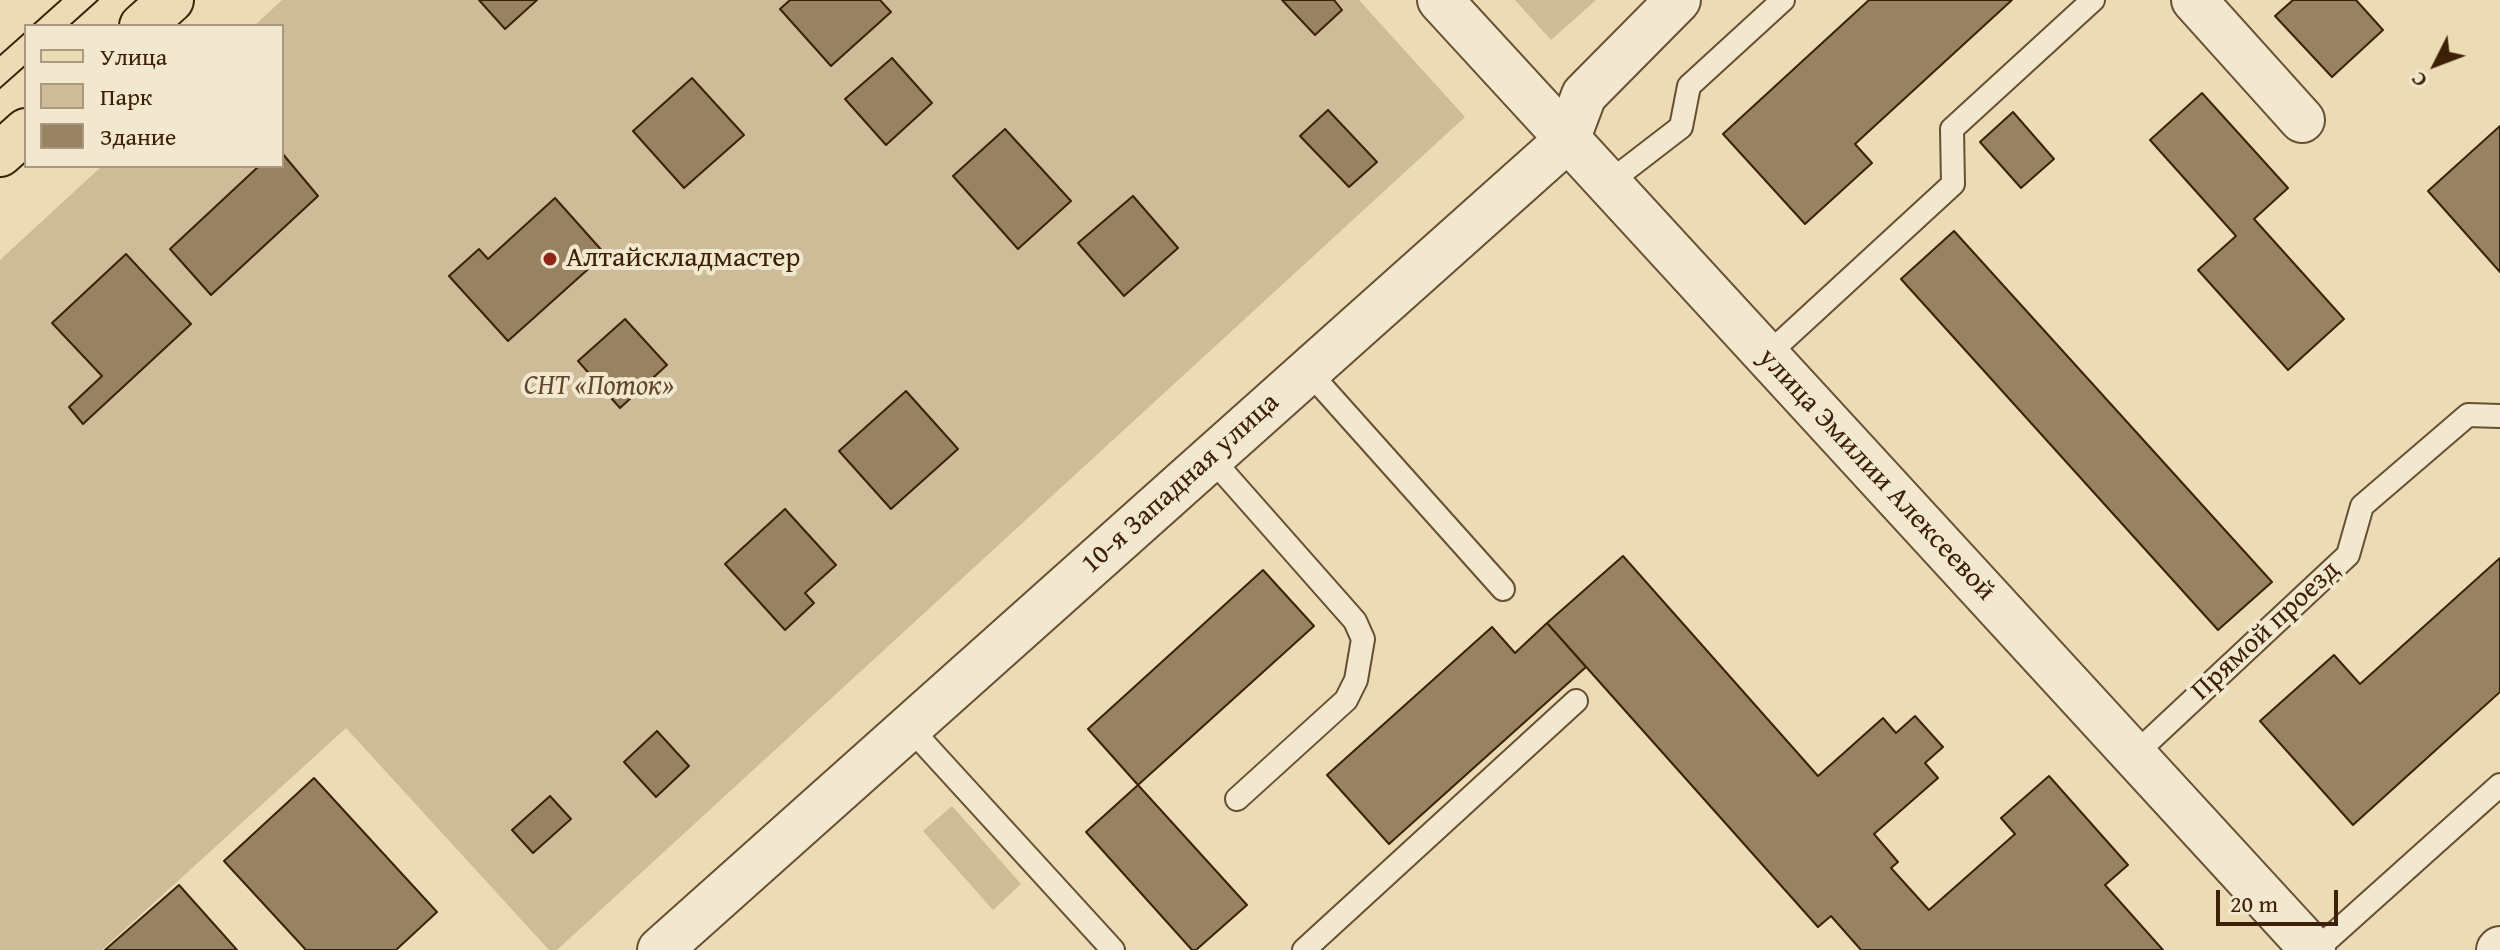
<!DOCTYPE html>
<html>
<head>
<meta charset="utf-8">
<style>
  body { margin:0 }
  #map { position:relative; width:2500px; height:950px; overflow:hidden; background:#ebdcb5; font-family:"Gentium Book Plus",serif }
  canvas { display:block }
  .legend { position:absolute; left:24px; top:24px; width:260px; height:144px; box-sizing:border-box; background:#f2e8cf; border:2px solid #aa987f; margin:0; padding:10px 14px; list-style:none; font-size:24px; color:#3d2006 }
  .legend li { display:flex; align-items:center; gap:16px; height:40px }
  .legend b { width:40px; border:2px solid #aa987f }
  .north { position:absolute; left:2396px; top:24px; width:80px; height:80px; -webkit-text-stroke:6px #f2e8cf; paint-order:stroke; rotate:228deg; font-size:22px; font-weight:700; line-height:32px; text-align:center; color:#3d2006 }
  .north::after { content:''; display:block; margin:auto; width:28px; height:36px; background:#3d2006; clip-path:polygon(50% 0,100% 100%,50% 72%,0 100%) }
  .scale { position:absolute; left:2216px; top:890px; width:122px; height:36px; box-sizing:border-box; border:4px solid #3d2006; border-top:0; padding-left:10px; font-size:24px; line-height:28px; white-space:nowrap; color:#3d2006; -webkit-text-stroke:6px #f2e8cf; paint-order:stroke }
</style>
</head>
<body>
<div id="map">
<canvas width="2500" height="950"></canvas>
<ul class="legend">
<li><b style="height:10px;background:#ebdcb5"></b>Улица</li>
<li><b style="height:22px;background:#cdbc97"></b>Парк</li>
<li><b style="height:22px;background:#978261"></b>Здание</li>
</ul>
<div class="north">С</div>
<div class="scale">20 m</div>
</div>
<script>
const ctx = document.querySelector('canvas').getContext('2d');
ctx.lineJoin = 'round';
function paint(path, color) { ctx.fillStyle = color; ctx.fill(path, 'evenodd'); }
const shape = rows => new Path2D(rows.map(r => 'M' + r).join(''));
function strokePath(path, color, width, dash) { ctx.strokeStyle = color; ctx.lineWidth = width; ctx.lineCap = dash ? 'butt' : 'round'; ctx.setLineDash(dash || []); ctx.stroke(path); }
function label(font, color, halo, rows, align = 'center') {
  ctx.font = font + ' "Gentium Book Plus",serif'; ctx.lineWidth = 8; ctx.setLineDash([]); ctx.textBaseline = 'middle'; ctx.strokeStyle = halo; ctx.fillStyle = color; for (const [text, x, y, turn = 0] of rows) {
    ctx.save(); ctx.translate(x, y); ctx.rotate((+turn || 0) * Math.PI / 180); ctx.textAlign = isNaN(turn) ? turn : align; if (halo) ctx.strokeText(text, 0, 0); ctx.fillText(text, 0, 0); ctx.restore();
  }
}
paint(shape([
  [282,0,1359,0,1465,117,557,950,549,950,346,728,102,950,0,950,0,260,102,166,282,166,282,26,254,26],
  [1515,0,1596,0,1551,40],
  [952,806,1021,884,993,910,923,831]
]), '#cdbc97');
const building = shape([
  [479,0,537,0,505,29,479,0],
  [790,0,880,0,891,12,831,66,780,9,790,0],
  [1282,0,1334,0,1342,10,1315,35,1282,0],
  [1869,0,2012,0,1855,144,1872,163,1805,224,1723,134,1869,0],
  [2293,0,2356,0,2383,30,2332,77,2275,16,2293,0],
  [892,58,932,103,886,145,845,99,892,58],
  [692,78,744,135,684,188,633,131,692,78],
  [2202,93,2288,188,2254,219,2344,319,2288,370,2198,270,2236,236,2150,140,2202,93],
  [1328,110,1377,162,1349,187,1300,136,1328,110],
  [2013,112,2054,159,2021,188,1980,142,2013,112],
  [2500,126,2500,272,2428,191,2500,126],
  [1005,129,1071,201,1018,249,953,176,1005,129],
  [282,153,318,196,211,295,170,249,259,166,282,166,282,153],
  [1133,196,1178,248,1124,296,1078,243,1133,196],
  [555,198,605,254,508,341,449,276,479,249,488,259,555,198],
  [1954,231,2272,582,2218,630,1901,279,1954,231],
  [126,254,191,324,83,424,69,407,102,376,52,323,126,254],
  [625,319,667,365,620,408,578,361,625,319],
  [906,391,958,449,891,509,839,451,906,391],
  [785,509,836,565,805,593,814,603,785,630,725,564,785,509],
  [1623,556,1818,776,1883,718,1896,733,1915,716,1943,747,1925,763,1938,778,1874,834,1898,862,1891,868,1929,910,2015,834,2001,818,2049,776,2128,865,2105,885,2163,950,1861,950,1831,916,1818,927,1547,623,1623,556],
  [2500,558,2500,692,2353,825,2260,721,2334,655,2360,684,2500,558],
  [1263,570,1314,626,1138,785,1088,729,1263,570],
  [1547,623,1586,667,1389,844,1327,775,1492,627,1515,653,1547,623],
  [657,731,689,766,656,797,624,762,657,731],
  [314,778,437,912,396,950,306,950,224,861,314,778],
  [1138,785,1247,905,1196,950,1192,950,1086,832,1138,785],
  [550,796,571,819,533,853,512,830,550,796],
  [179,885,237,950,105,950,179,885]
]);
paint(building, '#978261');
strokePath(building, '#3d2006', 2);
const service = shape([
  [1607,184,1681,127,1689,86,1783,0],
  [1766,356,1953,184,1952,129,2093,0],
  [1308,371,1503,589],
  [1211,458,1355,621,1363,639,1356,680,1346,700,1237,799],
  [910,728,1113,950],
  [2134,755,2348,555,2362,506,2468,415,2500,416],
  [1304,950,1576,701],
  [2316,950,2500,785]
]);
const minor = shape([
  [2194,0,2302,120],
  [660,950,1567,140,1584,95,1678,0],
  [2499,950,2500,949]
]);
const tertiary = shape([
  [1440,0,2313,950]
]);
const primary = shape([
  [142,26,171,0],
  [0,154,26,131]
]);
strokePath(service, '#684f32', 26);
strokePath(minor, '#684f32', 48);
strokePath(tertiary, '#684f32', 48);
strokePath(primary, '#3d2006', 48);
strokePath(service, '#f2e8cf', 22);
strokePath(minor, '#f2e8cf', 44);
strokePath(tertiary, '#f2e8cf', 44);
strokePath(primary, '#ebdcb5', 44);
strokePath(shape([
  [32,26,61,0],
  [69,26,98,0],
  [0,55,26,32],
  [0,88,26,65]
]), '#3d2006', 2);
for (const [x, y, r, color] of [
  [550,259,8,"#8f2418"]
]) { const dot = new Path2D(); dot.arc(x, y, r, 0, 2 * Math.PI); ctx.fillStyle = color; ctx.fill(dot); strokePath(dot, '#f2e8cf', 3); }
label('28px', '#3d2006', '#f2e8cf', [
  ["Алтайскладмастер",566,259]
], 'left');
label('italic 28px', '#61472a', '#f2e8cf', [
  ["СНТ «Поток»",599,387]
]);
label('28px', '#3d2006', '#f2e8cf', [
  ["улица Эмилии Алексеевой",1876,475,47],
  ["10-я Западная улица",1181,484,-42],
  ["Прямой проезд",2266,631,-43]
]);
</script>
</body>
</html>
